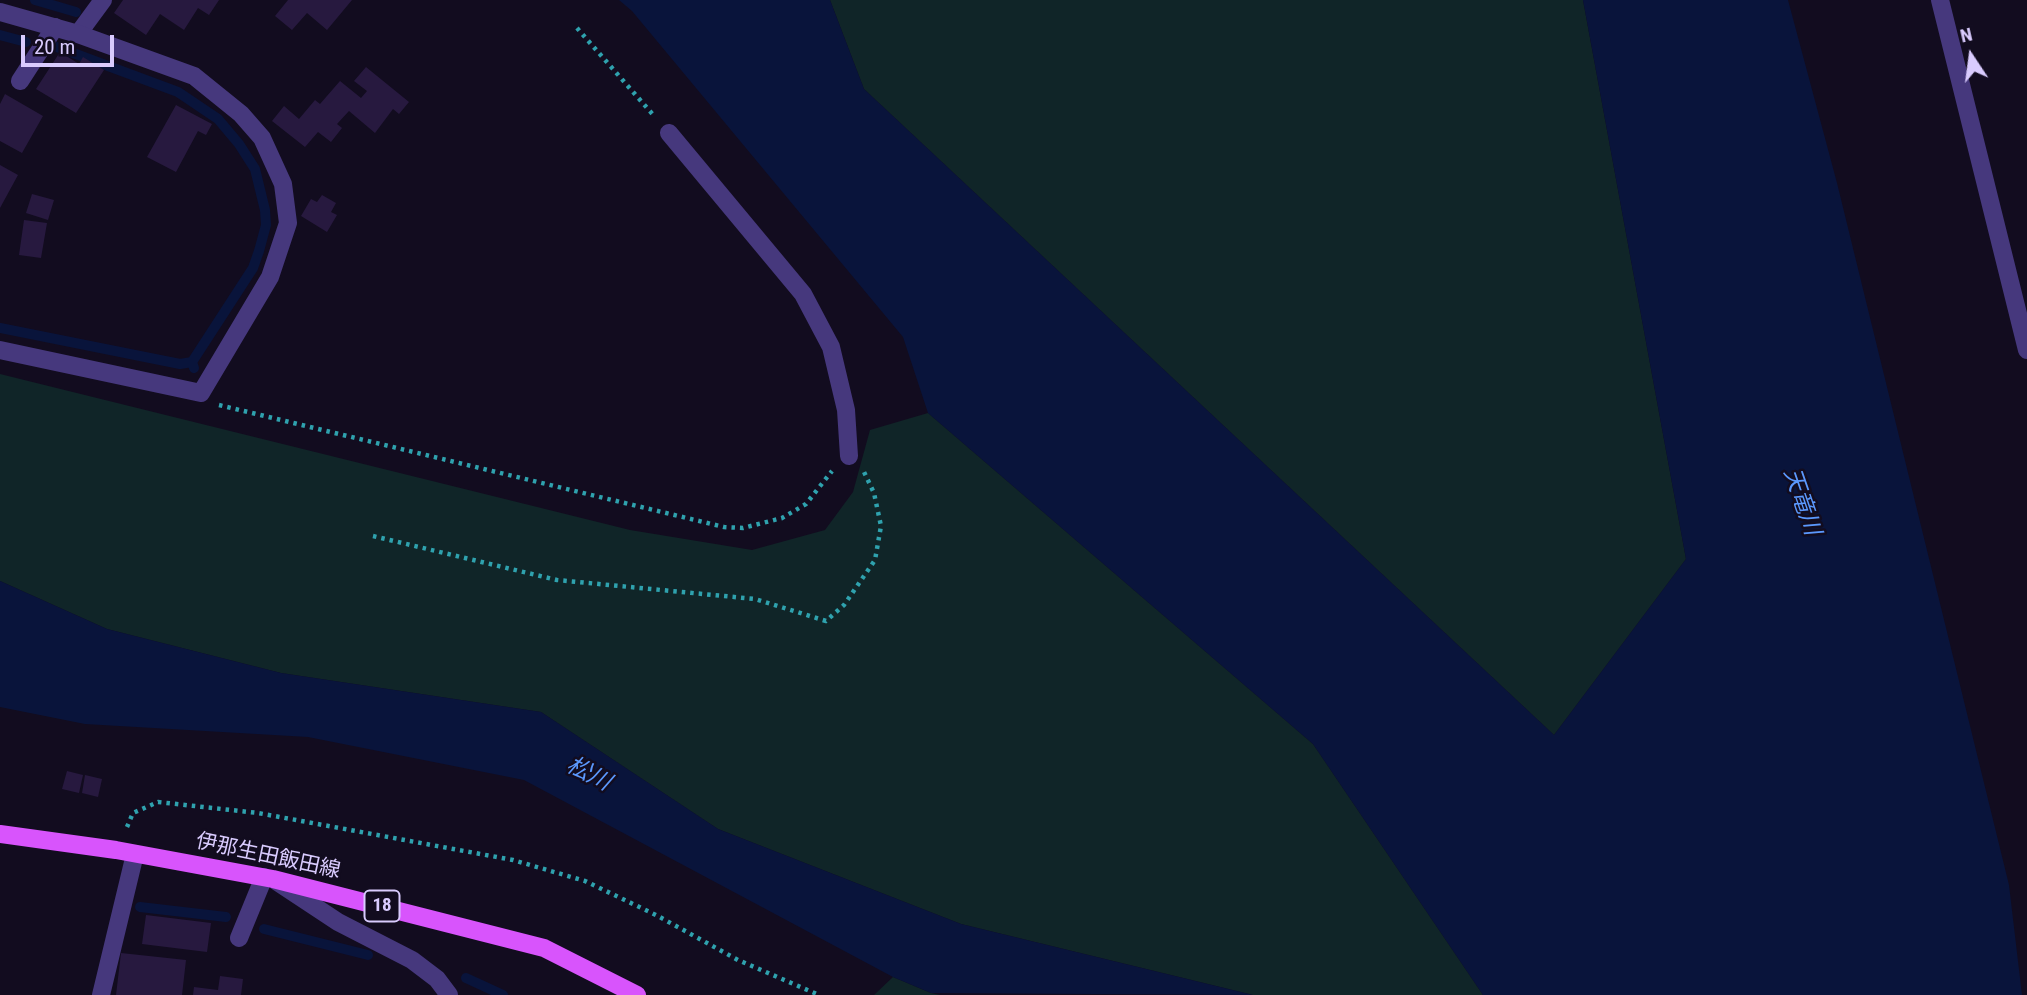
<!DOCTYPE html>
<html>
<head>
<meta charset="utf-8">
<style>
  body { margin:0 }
  #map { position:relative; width:2027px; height:995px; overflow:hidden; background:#120c1f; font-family:"Roboto Condensed",sans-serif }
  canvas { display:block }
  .north { position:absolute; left:1936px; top:21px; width:70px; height:70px; -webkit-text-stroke:5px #120c1f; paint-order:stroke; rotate:347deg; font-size:19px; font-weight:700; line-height:28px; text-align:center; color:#d9cbfe }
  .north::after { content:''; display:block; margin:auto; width:24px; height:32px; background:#d9cbfe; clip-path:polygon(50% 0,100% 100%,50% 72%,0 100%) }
  .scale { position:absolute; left:21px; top:35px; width:93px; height:32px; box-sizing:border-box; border:4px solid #d9cbfe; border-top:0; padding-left:9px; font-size:21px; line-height:24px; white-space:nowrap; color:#d9cbfe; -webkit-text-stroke:5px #120c1f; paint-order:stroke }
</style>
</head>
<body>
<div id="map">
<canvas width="2027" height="995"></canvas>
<div class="north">N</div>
<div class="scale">20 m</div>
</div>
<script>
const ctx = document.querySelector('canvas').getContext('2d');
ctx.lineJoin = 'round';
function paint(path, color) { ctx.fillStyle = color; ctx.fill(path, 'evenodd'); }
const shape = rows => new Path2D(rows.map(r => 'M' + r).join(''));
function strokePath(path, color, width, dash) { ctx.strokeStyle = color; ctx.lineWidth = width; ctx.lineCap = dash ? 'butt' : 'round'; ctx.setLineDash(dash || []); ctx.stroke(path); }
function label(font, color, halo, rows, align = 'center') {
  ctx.font = font + ' "Roboto Condensed","Noto Sans JP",sans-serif'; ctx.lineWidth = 5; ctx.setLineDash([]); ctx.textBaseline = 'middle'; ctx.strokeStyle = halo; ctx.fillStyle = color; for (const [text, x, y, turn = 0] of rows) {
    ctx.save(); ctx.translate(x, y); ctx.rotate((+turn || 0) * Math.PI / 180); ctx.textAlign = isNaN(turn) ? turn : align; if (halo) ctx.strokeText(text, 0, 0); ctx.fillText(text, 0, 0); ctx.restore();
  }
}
paint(shape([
  [830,0,1583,0,1686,559,1554,735,864,89],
  [0,374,630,530,752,550,825,530,853,492,870,430,928,413,1313,744,1483,995,1253,995,961,924,718,829,541,712,281,673,107,629,0,581],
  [893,977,931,993,940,995,874,995]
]), '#102528');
paint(shape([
  [619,0,830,0,864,89,1554,735,1686,559,1583,0,1788,0,1837,183,2009,885,2022,995,1483,995,1313,744,928,413,903,337,632,11],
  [0,581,107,629,281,673,541,712,718,829,961,924,1253,995,931,993,893,977,524,780,308,737,85,724,0,707]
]), '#09143b');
strokePath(shape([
  [35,0,76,12],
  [0,35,26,42],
  [57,47,178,92,218,119,239,144,255,169,265,210,266,225,259,251,253,268,192,362,194,368],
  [0,328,180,364,192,362],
  [140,907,226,917],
  [264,929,368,955],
  [466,978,503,995]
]), '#09143b', 10);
paint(shape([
  [123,0,219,0,209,15,198,8,184,30,160,14,146,35,114,13],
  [288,0,352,0,327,30,307,13,292,30,275,16],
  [60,52,79,64,83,57,104,70,76,113,36,89],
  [366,67,409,102,399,114,393,109,375,133,349,111,337,124,342,128,331,142,318,132,305,147,272,121,284,106,299,119,315,100,320,104,340,81,361,98,367,91,354,81],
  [5,94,43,116,22,153,0,141,0,104],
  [176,105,212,124,206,135,198,131,176,172,147,157],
  [0,165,18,175,0,208],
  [32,194,54,200,48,220,26,213],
  [322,195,336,203,331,212,337,215,327,232,301,216,311,199,317,202],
  [24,220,47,223,41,258,19,255],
  [67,771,83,775,79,793,62,789],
  [85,775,102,779,98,797,82,793],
  [146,915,211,923,207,952,142,944],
  [121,953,186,960,182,995,116,995],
  [220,976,243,979,241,995,193,995,194,987,218,990]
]), '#27193f');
strokePath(shape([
  [577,28,655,117],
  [219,405,724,527,743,528,782,518,806,504,832,471],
  [373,536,557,580,755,599,826,621,844,605,875,560,881,526,874,493,864,472],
  [127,827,133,813,158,802,258,813,513,860,585,881,656,915,738,960,819,995]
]), '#2fa2ae', 4.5, [3.5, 5]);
strokePath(shape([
  [1940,0,2027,350],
  [78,34,103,0],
  [20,81,55,27],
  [669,133,803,294,831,347,846,410,849,456],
  [239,938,264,877],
  [101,995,135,854]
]), '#46387d', 18);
strokePath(shape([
  [0,12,78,34,194,76,241,114,262,138,283,184,288,223,270,277,201,393,0,350],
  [276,881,338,922,412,960,437,979,449,995]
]), '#46387d', 18);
strokePath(shape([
  [0,834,116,850,273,879,544,948,637,995]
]), '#d854fc', 18);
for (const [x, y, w] of [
  [382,906,35]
]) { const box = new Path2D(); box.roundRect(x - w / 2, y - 15.5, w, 31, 5); ctx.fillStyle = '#120c1f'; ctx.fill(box); strokePath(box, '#d9cbfe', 2); }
label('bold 19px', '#d9cbfe', null, [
  ["18",382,906]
]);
label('21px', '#d9cbfe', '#120c1f', [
  ["伊那生田飯田線",268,857,12]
]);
label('italic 23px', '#5b98fd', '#120c1f', [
  ["天竜川",1801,502,71],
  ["松川",588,775,27]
]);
</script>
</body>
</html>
